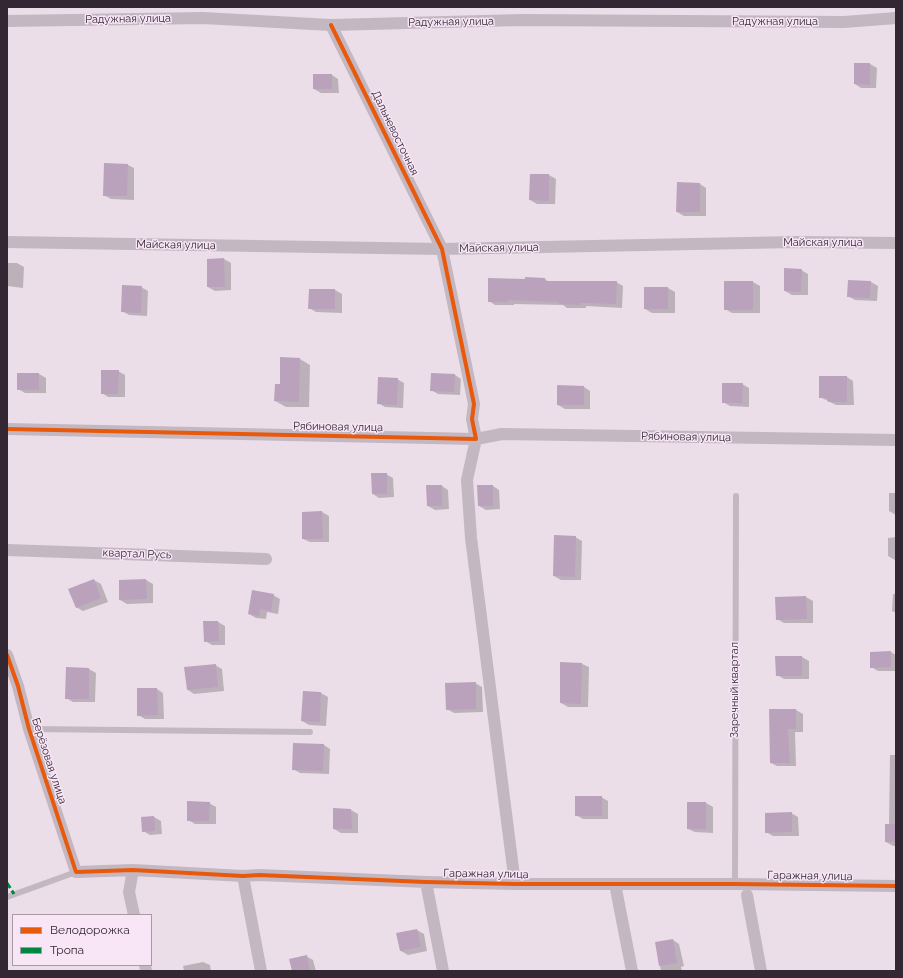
<!DOCTYPE html>
<html>
<head>
<meta charset="utf-8">
<style>
  body { margin:0 }
  #map { position:relative; width:903px; height:978px; overflow:hidden; background:#ebdee8; font-family:Raleway,sans-serif }
  canvas { display:block }
  .frame { position:absolute; inset:0; border:8px solid #322733; pointer-events:none }
  .legend { position:absolute; left:12px; top:914px; width:140px; height:52px; box-sizing:border-box; background:#f8e5f5; border:1px solid #a999a7; margin:0; padding:5px 7px; list-style:none; font-size:12px; color:#322733 }
  .legend li { display:flex; align-items:center; gap:8px; height:20px }
  .legend b { width:20px; border:1px solid #a999a7 }
</style>
</head>
<body>
<div id="map">
<canvas width="903" height="978"></canvas>
<div class="frame"></div>
<ul class="legend">
<li><b style="height:5px;background:#e8590c"></b>Велодорожка</li>
<li><b style="height:5px;background:#00873e"></b>Тропа</li>
</ul>
</div>
<script>
const ctx = document.querySelector('canvas').getContext('2d');
ctx.lineJoin = 'round';
function paint(path, color) { ctx.fillStyle = color; ctx.fill(path, 'evenodd'); }
const shape = rows => new Path2D(rows.map(r => 'M' + r).join(''));
function strokePath(path, color, width, dash) { ctx.strokeStyle = color; ctx.lineWidth = width; ctx.lineCap = dash ? 'butt' : 'round'; ctx.setLineDash(dash || []); ctx.stroke(path); }
function label(font, color, halo, rows, align = 'center') {
  ctx.font = font + ' Raleway,sans-serif'; ctx.lineWidth = 3; ctx.setLineDash([]); ctx.textBaseline = 'middle'; ctx.strokeStyle = halo; ctx.fillStyle = color; for (const [text, x, y, turn = 0] of rows) {
    ctx.save(); ctx.translate(x, y); ctx.rotate((+turn || 0) * Math.PI / 180); ctx.textAlign = isNaN(turn) ? turn : align; if (halo) ctx.strokeText(text, 0, 0); ctx.fillText(text, 0, 0); ctx.restore();
  }
}
paint(shape([
  [870,64,877,68,876,88,861,88,855,84],
  [332,75,338,79,339,93,321,93,314,89],
  [128,165,134,168,134,200,111,199,104,195],
  [531,175,549,175,556,179,555,204,537,204,530,200],
  [700,184,706,188,706,216,684,216,677,212],
  [224,259,231,263,231,290,215,291,208,287],
  [7,263,17,263,24,267,23,288,7,286],
  [801,270,808,274,808,295,792,295,785,291],
  [545,279,549,282,616,282,623,286,622,308,586,306,586,308,567,308,563,305,514,304,514,305,495,305,489,301],
  [725,282,753,282,760,286,760,313,732,313,725,309],
  [871,282,878,286,877,301,855,300,848,296],
  [141,287,148,291,147,316,129,315,122,311],
  [668,288,675,292,675,313,652,313,645,309],
  [310,290,335,290,342,294,342,313,316,312,309,308],
  [300,359,310,365,309,407,286,407,275,401,281,385],
  [118,371,125,375,125,397,108,397,102,393],
  [18,374,39,374,46,378,46,393,25,393,18,389],
  [455,375,461,379,460,395,438,394,431,390],
  [847,377,853,381,854,405,836,405,820,397],
  [397,379,404,383,403,408,385,407,378,403],
  [742,384,749,388,749,407,730,406,723,402],
  [584,387,590,391,590,409,565,409,558,405],
  [386,474,393,478,394,497,379,498,373,494],
  [442,486,448,490,449,509,435,510,428,506],
  [493,486,499,490,500,509,486,510,479,506],
  [889,493,896,493,896,515,889,511],
  [322,512,329,516,329,542,310,542,303,539],
  [575,537,582,541,581,580,561,580,554,576],
  [896,537,896,560,895,560,888,556,888,538],
  [94,580,101,584,108,602,83,611,76,607],
  [146,580,153,584,153,603,127,604,120,600],
  [893,594,896,594,896,613,892,611],
  [273,595,280,599,278,614,267,612,266,619,256,618,249,614],
  [806,597,813,601,813,623,784,623,777,619],
  [218,622,225,626,225,645,212,645,205,641],
  [891,652,896,655,896,671,878,671,871,667],
  [802,657,809,661,809,679,784,679,777,675],
  [582,664,589,667,588,707,568,707,561,703],
  [215,665,222,669,224,691,194,694,188,690],
  [89,669,96,673,95,702,73,702,66,698],
  [475,683,482,687,483,712,454,713,447,709],
  [157,689,163,693,164,719,145,719,138,715],
  [321,693,328,697,326,726,309,725,302,721],
  [796,710,803,714,803,732,795,732,796,766,777,766,771,763],
  [324,745,330,749,329,774,300,773,293,769],
  [890,755,896,755,896,846,893,846,886,842,889,825],
  [601,797,608,801,608,819,583,819,576,815],
  [209,803,216,807,216,824,195,824,188,820],
  [688,803,706,803,713,807,713,833,695,832,688,829],
  [334,810,351,810,358,814,358,833,341,833,334,829],
  [791,813,798,817,799,836,773,836,766,832],
  [154,817,161,821,162,834,150,835,143,831],
  [417,930,424,934,427,951,408,955,401,951],
  [673,940,679,944,684,966,681,967,682,971,661,971,656,943],
  [306,956,313,960,316,971,293,971],
  [203,962,210,965,211,971,184,971,183,966]
]), '#0003');
paint(shape([
  [854,63,870,63,870,85,854,84],
  [313,74,332,74,332,89,313,89],
  [104,163,128,164,127,196,103,196],
  [530,174,549,174,549,201,529,200],
  [677,182,700,183,700,212,676,212],
  [224,258,225,287,207,287,207,259],
  [784,268,802,269,801,292,784,291],
  [525,277,545,278,545,281,617,281,616,304,580,303,580,305,559,304,559,302,508,300,508,302,488,302,488,278,525,279],
  [848,280,871,281,870,298,847,297],
  [724,281,753,281,753,310,724,310],
  [122,285,142,286,141,313,121,312],
  [644,287,668,287,668,309,644,309],
  [309,289,335,289,335,309,308,309],
  [280,357,300,358,299,402,274,401,275,384,280,384],
  [101,370,119,370,118,394,101,394],
  [17,373,39,373,39,390,17,390],
  [431,373,455,374,454,392,430,391],
  [819,376,847,376,847,402,828,402,828,398,819,398],
  [378,377,398,378,397,405,377,404],
  [722,383,743,383,742,403,722,403],
  [557,385,584,386,584,405,557,405],
  [371,473,387,473,387,494,372,494],
  [426,485,442,485,442,506,427,506],
  [477,485,493,485,493,506,478,506],
  [322,511,323,539,302,539,302,512],
  [554,535,576,536,575,577,553,576],
  [94,579,101,598,76,608,68,589],
  [146,579,147,599,119,600,119,580],
  [252,590,274,594,271,611,260,609,259,616,248,614],
  [806,596,807,619,776,620,775,597],
  [203,621,218,621,219,641,204,642],
  [891,651,891,667,870,668,870,652],
  [775,656,802,656,802,676,776,676],
  [560,662,582,663,581,704,560,703],
  [216,664,218,687,187,690,184,667],
  [66,667,89,668,89,699,65,699],
  [476,682,476,709,446,710,445,683],
  [137,688,157,688,158,715,137,716],
  [303,691,321,692,320,722,301,721],
  [769,709,796,709,796,729,788,729,790,763,770,763],
  [293,743,324,744,323,771,292,770],
  [575,796,602,796,602,816,575,816],
  [187,801,210,802,209,821,187,821],
  [687,802,706,802,706,829,687,829],
  [333,808,351,809,352,829,333,829],
  [792,812,792,832,765,833,765,813],
  [154,816,155,831,142,832,141,817],
  [885,824,896,824,896,842,885,842],
  [417,929,421,947,400,951,396,933],
  [673,939,677,963,659,966,655,942],
  [307,955,310,971,292,971,289,959]
]), '#baa1bc');
strokePath(shape([
  [29,729,310,732],
  [735,884,736,496],
  [7,897,76,872]
]), '#c3b8c2', 6);
strokePath(shape([
  [7,21,203,18,331,25,521,20,844,22,896,18],
  [7,242,442,249,796,242,896,243],
  [7,429,476,439,472,419,474,404,442,249,331,25],
  [7,550,266,559],
  [7,655,18,686,29,729,76,872,133,870,243,876,259,875,426,882,515,884,735,884,896,886],
  [133,870,129,892,134,915],
  [243,876,261,971],
  [426,882,443,971],
  [515,884,471,538,467,480,476,439,502,434,896,440],
  [615,884,632,971],
  [747,895,761,971],
  [145,965,146,971]
]), '#c3b8c2', 12);
strokePath(shape([
  [7,883,14,894]
]), '#00873e', 3, [6, 3]);
strokePath(shape([
  [7,429,476,439,472,419,474,404,442,249,331,25],
  [7,655,18,686,29,729,76,872,133,870,243,876,259,875,426,882,515,884,735,884,896,886]
]), '#e8590c', 4);
label('11px', '#322733', '#f8e5f5', [
  ["Радужная улица",128,19,-1],
  ["Радужная улица",451,22,-1],
  ["Радужная улица",775,22],
  ["Дальневосточная",395,133,64],
  ["Майская улица",823,243],
  ["Майская улица",176,245,1],
  ["Майская улица",499,248,-1],
  ["Рябиновая улица",338,427,1],
  ["Рябиновая улица",686,437,1],
  ["квартал Русь",137,554,2],
  ["Заречный квартал",735,690,-90],
  ["Берёзовая улица",49,761,72],
  ["Гаражная улица",486,874,1],
  ["Гаражная улица",810,876,1]
]);
</script>
</body>
</html>
